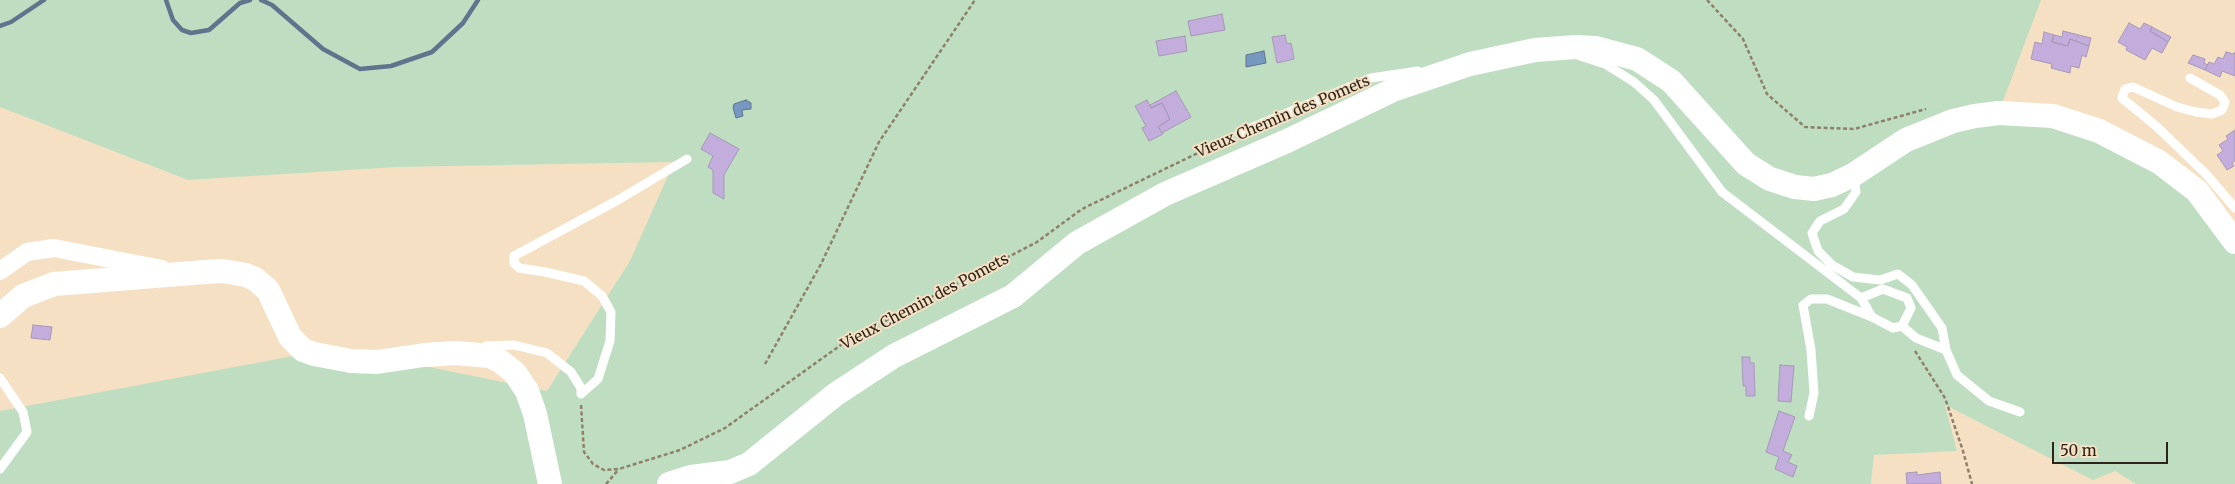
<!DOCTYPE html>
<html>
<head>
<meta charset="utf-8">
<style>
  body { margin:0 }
  #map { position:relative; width:2235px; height:484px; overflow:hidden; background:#f6e0c4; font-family:Merriweather,serif }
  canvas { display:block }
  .scale { position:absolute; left:2052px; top:442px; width:116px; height:22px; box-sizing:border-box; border:2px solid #2c241a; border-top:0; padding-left:6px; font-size:15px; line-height:18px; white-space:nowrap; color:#2c241a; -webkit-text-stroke:4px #f6e0c4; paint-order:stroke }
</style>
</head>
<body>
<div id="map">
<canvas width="2235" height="484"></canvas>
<div class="scale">50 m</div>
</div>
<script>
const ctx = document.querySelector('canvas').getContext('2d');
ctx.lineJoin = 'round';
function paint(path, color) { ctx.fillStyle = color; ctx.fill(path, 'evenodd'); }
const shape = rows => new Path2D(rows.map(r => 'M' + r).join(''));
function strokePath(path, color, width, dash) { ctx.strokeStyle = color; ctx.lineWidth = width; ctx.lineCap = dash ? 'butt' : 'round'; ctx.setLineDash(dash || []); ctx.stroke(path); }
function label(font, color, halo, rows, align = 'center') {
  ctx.font = font + ' Merriweather,serif'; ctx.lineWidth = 4; ctx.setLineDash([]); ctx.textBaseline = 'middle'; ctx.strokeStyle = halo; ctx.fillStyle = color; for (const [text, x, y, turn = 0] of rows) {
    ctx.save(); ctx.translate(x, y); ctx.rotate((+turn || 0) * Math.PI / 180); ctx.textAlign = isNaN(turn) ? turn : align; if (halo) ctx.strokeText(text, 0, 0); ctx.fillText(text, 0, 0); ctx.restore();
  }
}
paint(shape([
  [0,0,2041,0,1997,117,2088,133,2193,194,2235,249,2235,484,2136,484,2115,471,2093,480,1945,405,1957,451,1874,455,1871,484,0,484,0,411,336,348,547,391,630,261,674,162,397,167,188,180,0,107]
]), '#bfdec1');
const water = shape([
  [1264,51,1266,63,1246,67,1246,55,1264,51],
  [746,100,751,103,751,109,742,110,743,116,736,118,733,108,734,104,746,100]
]);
paint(water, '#7697bf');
strokePath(water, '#60748e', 1);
strokePath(shape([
  [166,0,173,20,182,30,191,33,209,30,240,3,250,0],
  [261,0,272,5,323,49,360,69,391,66,432,52,463,23,478,0],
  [0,26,11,22,44,0]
]), '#60748e', 4.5);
const building = shape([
  [1222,14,1225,30,1191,36,1188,21,1222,14],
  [2129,23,2140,29,2144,23,2152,27,2150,31,2168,42,2162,53,2152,48,2145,60,2126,50,2127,47,2118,42,2129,23],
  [2152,27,2171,37,2168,42,2150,31,2152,27],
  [2063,31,2091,38,2089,46,2070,39,2068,46,2052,42,2054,35,2062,37,2063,31],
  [2044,32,2054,35,2052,42,2068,46,2070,39,2089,46,2086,57,2082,55,2079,68,2071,66,2070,73,2051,68,2052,64,2031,59,2035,42,2042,44,2044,32],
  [1285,35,1287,44,1291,43,1294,59,1277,63,1272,37,1285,35],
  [1185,36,1187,51,1159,56,1156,41,1185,36],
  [2226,52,2234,54,2235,52,2235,76,2222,71,2220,77,2205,70,2209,62,2214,64,2218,57,2223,59,2226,52],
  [2193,55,2205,59,2204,63,2208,65,2205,70,2188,63,2193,55],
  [1176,91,1191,117,1162,133,1158,127,1170,119,1162,103,1151,108,1150,105,1176,91],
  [1147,100,1151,108,1162,103,1170,119,1158,127,1163,134,1149,141,1142,128,1146,126,1135,106,1147,100],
  [2235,130,2235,161,2232,163,2234,166,2227,170,2217,155,2223,151,2219,145,2228,139,2226,136,2235,130],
  [710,133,739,149,724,175,724,199,713,193,713,170,708,167,713,156,701,149,710,133],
  [33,325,52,327,50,340,31,338,33,325],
  [1742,357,1750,357,1750,363,1754,363,1755,396,1746,396,1746,386,1743,386,1742,357],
  [1780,365,1794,366,1791,402,1778,401,1780,365],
  [1779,411,1795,417,1783,451,1792,455,1788,462,1797,466,1793,477,1775,469,1779,457,1766,452,1779,411],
  [1917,472,1917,475,1940,472,1941,484,1907,484,1906,473,1917,472]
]);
paint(building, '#c3addc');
strokePath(building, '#a799b6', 1);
strokePath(shape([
  [1707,0,1743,39,1767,94,1805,127,1854,129,1926,109],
  [1915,351,1945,398,1963,451,1972,484],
  [765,364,821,264,879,142,975,0],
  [581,405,584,452,593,464,604,470,619,469,680,450,725,428,845,342,1037,242,1082,209,1229,138],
  [606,484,619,469]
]), '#8e806d', 2.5, [4, 2.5]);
strokePath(shape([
  [1580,56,1605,64,1634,82,1654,100,1722,192,1861,298,1872,317,1893,328,1902,326,1911,308,1907,298,1883,289,1861,298],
  [2190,78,2220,95,2225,102,2222,110,2212,114,2196,112,2177,107,2133,87,2125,89,2122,98,2156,126,2206,174,2235,208],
  [1239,133,1371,78,1418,71],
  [1854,176,1856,192,1844,209,1820,221,1812,233,1818,251,1832,265,1853,277,1880,280,1898,274,1912,285,1942,328,1946,350,1957,375,1989,401,2020,412],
  [1902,326,1916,338,1946,350],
  [486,346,514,345,547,353,571,372,581,388,581,394],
  [0,378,23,412,27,432,0,469],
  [581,394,598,379,610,341,611,312,602,296,584,281,545,272,519,268,514,263,514,256,618,200,687,159],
  [1809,416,1814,393,1811,350,1803,305,1811,299,1827,299,1872,317]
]), '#fff', 9);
strokePath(shape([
  [0,271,27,252,54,248,162,269]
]), '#fff', 18);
strokePath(shape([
  [0,316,23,296,54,284,205,272,223,271,246,275,255,279,268,290,290,337,303,350,314,354,351,361,377,362,424,355,456,353,490,356,500,361,515,373,527,391,535,414,550,484],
  [669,484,691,477,730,472,749,464,836,394,894,356,1013,296,1077,243,1165,194,1287,141,1393,90,1470,64,1535,50,1575,47,1596,48,1637,59,1671,81,1746,164,1770,179,1795,187,1814,189,1832,185,1853,175,1906,140,1953,121,1975,116,1999,113,2053,116,2099,131,2159,162,2197,191,2235,242]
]), '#fff', 24);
label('15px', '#2c241a', '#f6e0c4', [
  ["Vieux Chemin des Pomets",1283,117,-23],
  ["Vieux Chemin des Pomets",925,302,-28]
]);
</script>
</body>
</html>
